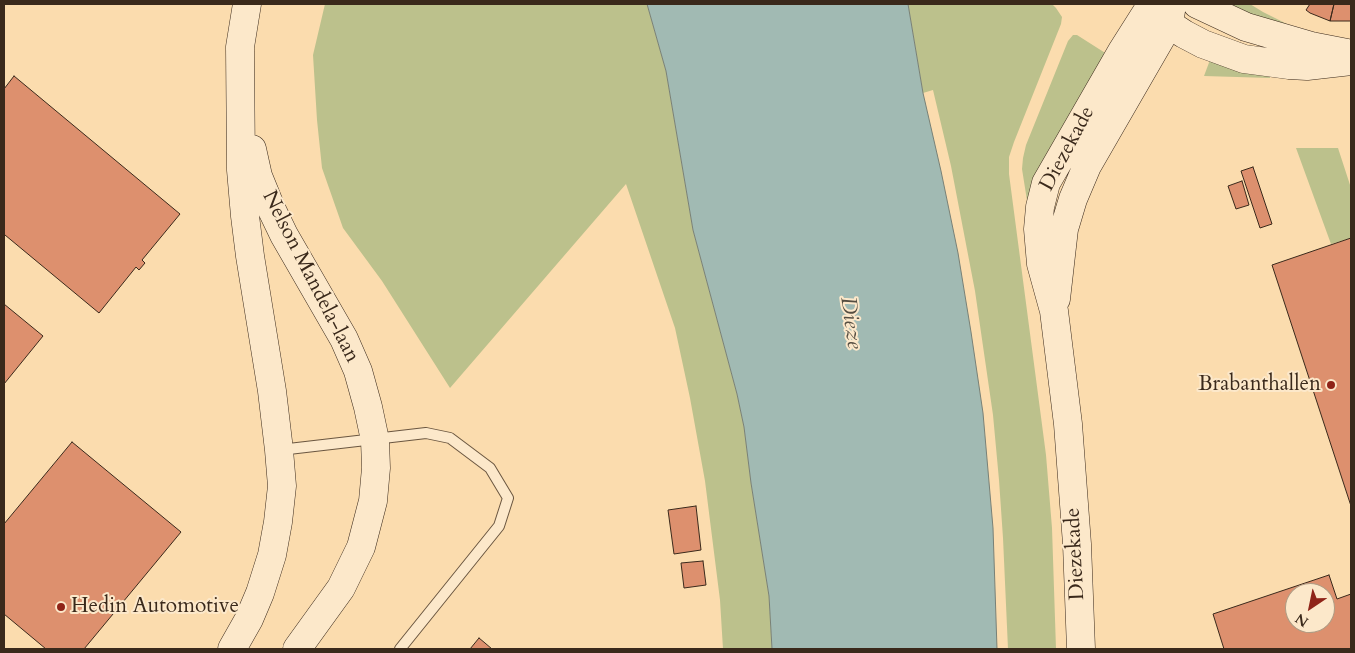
<!DOCTYPE html>
<html>
<head>
<meta charset="utf-8">
<style>
  body { margin:0 }
  #map { position:relative; width:1355px; height:653px; overflow:hidden; background:#fbdcae; font-family:Cardo,serif }
  canvas { display:block }
  .frame { position:absolute; inset:0; border:5px solid #3a291b; pointer-events:none }
  .north { position:absolute; left:1285px; top:583px; width:50px; height:50px; box-sizing:border-box; background:#fce8ca; border:1px solid #ae9c84; border-radius:50%; rotate:214deg; font-size:14px; font-weight:700; line-height:20px; text-align:center; color:#3a291b }
  .north::after { content:''; display:block; margin:auto; width:18px; height:22px; background:#8f2418; clip-path:polygon(50% 0,100% 100%,50% 72%,0 100%) }
</style>
</head>
<body>
<div id="map">
<canvas width="1355" height="653"></canvas>
<div class="frame"></div>
<div class="north">N</div>
</div>
<script>
const ctx = document.querySelector('canvas').getContext('2d');
ctx.lineJoin = 'round';
function paint(path, color) { ctx.fillStyle = color; ctx.fill(path, 'evenodd'); }
const shape = rows => new Path2D(rows.map(r => 'M' + r).join(''));
function strokePath(path, color, width, dash) { ctx.strokeStyle = color; ctx.lineWidth = width; ctx.lineCap = dash ? 'butt' : 'round'; ctx.setLineDash(dash || []); ctx.stroke(path); }
function label(font, color, halo, rows, align = 'center') {
  ctx.font = font + ' Cardo,serif'; ctx.lineWidth = 4; ctx.setLineDash([]); ctx.textBaseline = 'middle'; ctx.strokeStyle = halo; ctx.fillStyle = color; for (const [text, x, y, turn = 0] of rows) {
    ctx.save(); ctx.translate(x, y); ctx.rotate((+turn || 0) * Math.PI / 180); ctx.textAlign = isNaN(turn) ? turn : align; if (halo) ctx.strokeText(text, 0, 0); ctx.fillText(text, 0, 0); ctx.restore();
  }
}
paint(shape([
  [325,4,647,4,666,71,693,230,737,394,744,427,751,483,769,596,772,649,723,649,720,600,705,481,690,398,675,328,626,184,450,388,382,281,343,228,322,168,317,120,313,55],
  [908,4,1052,4,1056,8,1062,17,1061,24,1014,142,1009,157,1009,174,1046,455,1052,528,1056,649,1008,649,1003,538,999,480,993,415,975,291,951,166,933,90,923,93],
  [1234,4,1250,4,1263,12,1295,28,1231,12],
  [1073,35,1077,35,1110,56,1029,213,1022,169,1023,158,1026,145,1068,41],
  [1210,60,1270,73,1270,78,1204,76],
  [1296,148,1338,148,1351,188,1351,238,1331,244]
]), '#bcc18c');
const water = shape([
  [647,4,908,4,923,93,941,171,958,253,971,332,983,413,993,528,997,649,772,649,769,596,751,483,744,427,737,394,693,230,666,71,647,4]
]);
paint(water, '#a1bab3');
strokePath(water, '#788076', 1);
const building = shape([
  [1310,4,1334,4,1330,21,1310,13,1306,10,1310,4],
  [1334,4,1351,4,1351,21,1330,21,1334,4],
  [14,76,180,214,142,260,145,263,139,270,136,267,99,313,5,235,4,236,4,89,14,76],
  [1253,167,1272,224,1260,228,1241,171,1253,167],
  [1242,181,1249,205,1236,209,1228,186,1242,181],
  [1351,238,1351,506,1272,265,1351,238],
  [4,304,43,336,4,384,4,304],
  [72,442,181,532,84,649,46,649,4,614,4,524,72,442],
  [696,506,701,550,674,554,668,510,696,506],
  [703,561,706,585,684,588,681,563,703,561],
  [1329,575,1337,599,1351,594,1351,649,1224,649,1213,614,1329,575],
  [1295,593,1325,593,1325,623,1295,623,1295,593],
  [479,638,485,643,492,649,470,649,479,638]
]);
paint(building, '#dd906e');
strokePath(building, '#3a291b', 1);
const lane = shape([
  [280,450,426,433,450,438,490,468,508,498,499,526,400,649]
]);
const secondary = shape([
  [1197,4,1246,27,1311,46,1347,53],
  [1155,15,1184,34,1203,44,1244,59,1289,65,1307,66,1351,61],
  [252,149,258,176,271,208,284,235,344,339,358,371,368,407,375,440,376,468,373,501,361,547,341,588,297,649],
  [1056,299,1064,229,1073,199,1087,166,1169,24,1172,4],
  [232,649,249,619,260,593,272,555,278,522,282,486,279,450,272,391,250,256,245,216,241,170,240,47,247,4],
  [1081,649,1077,544,1068,424,1054,311,1041,264,1038,229,1040,207,1046,183,1122,51,1148,10,1157,4]
]);
strokePath(lane, '#6a5640', 12);
strokePath(secondary, '#3a291b', 29);
strokePath(lane, '#fce8ca', 10);
strokePath(secondary, '#fce8ca', 28);
for (const [x, y, r, color] of [
  [1331,385,5,"#8f2418"],
  [61,607,5,"#8f2418"]
]) { const dot = new Path2D(); dot.arc(x, y, r, 0, 2 * Math.PI); ctx.fillStyle = color; ctx.fill(dot); strokePath(dot, '#fce8ca', 2); }
label('21px', '#3a291b', '#fce8ca', [
  ["Diezekade",1068,149,-62],
  ["Nelson Mandela-laan",310,277,63],
  ["Diezekade",1076,554,-93]
]);
label('21px', '#3a291b', '#fce8ca', [
  ["Brabanthallen",1321,385],
  ["Hedin Automotive",71,607,"left"]
], 'right');
label('italic 22px', '#544d41', '#fce8ca', [
  ["Dieze",850,323,82]
]);
</script>
</body>
</html>
